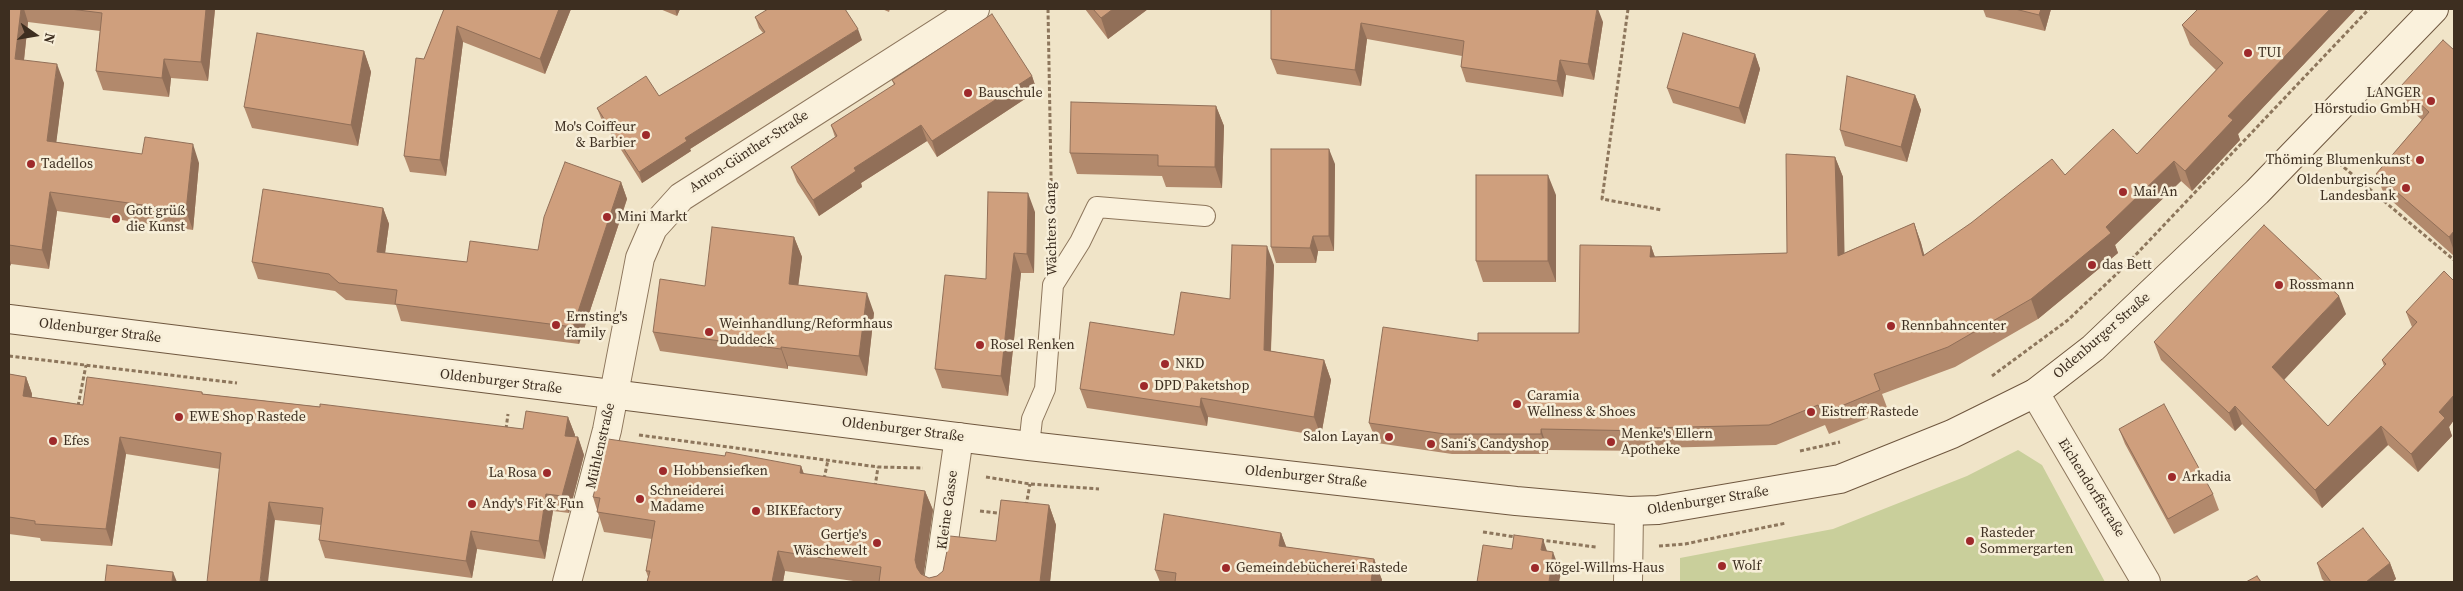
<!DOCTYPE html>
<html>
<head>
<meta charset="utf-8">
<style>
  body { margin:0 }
  #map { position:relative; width:2463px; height:591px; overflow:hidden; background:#f0e4c8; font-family:"Source Serif 4",serif }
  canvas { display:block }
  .frame { position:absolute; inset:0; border:10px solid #3d2e20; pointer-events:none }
  .north { position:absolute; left:10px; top:10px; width:50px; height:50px; -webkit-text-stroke:4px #f7eed8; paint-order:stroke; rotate:103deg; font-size:14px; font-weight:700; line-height:20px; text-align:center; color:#3d2e20 }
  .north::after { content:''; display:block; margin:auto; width:18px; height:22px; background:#3d2e20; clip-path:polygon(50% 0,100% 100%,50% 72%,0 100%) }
</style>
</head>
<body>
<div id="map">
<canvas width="2463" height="591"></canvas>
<div class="frame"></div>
<div class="north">N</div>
</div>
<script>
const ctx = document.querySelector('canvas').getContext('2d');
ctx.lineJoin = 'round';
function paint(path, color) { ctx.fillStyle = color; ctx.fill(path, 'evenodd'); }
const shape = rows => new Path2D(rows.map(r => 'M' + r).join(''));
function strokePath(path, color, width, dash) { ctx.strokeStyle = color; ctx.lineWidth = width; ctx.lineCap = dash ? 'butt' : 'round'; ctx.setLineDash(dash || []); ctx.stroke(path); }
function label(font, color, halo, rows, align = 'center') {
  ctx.font = font + ' "Source Serif 4",serif'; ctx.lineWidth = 5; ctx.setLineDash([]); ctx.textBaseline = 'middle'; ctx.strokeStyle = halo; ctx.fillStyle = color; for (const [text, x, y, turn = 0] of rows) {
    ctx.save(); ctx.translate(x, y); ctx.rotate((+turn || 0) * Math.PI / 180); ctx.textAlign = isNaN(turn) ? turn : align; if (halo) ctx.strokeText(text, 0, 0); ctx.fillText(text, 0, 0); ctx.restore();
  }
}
paint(shape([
  [2018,450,2042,465,2105,582,1680,582,1680,558,1833,529,1967,476]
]), '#c9cf9b');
const lane = shape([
  [1029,446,1032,419,1045,389,1053,285,1080,242,1097,207,1205,216]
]);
const street = shape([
  [2035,393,2146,582],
  [567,582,607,430,640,258,653,228,681,197,975,9],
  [938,582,959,437],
  [1628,582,1629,511]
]);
const secondary = shape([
  [9,319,1029,446,1516,501,1629,511,1658,510,1840,479,1952,434,2035,393,2093,348,2257,192,2434,9]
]);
strokePath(lane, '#8d765c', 22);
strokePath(street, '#8d765c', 30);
strokePath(secondary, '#6f573f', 30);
strokePath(shape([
  [1048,9,1052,230],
  [1628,9,1602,199,1662,210],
  [2334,159,2454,260],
  [9,356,237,383],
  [1992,376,2068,320,2127,264,2369,9],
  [78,406,86,365],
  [506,429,508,414],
  [639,435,878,467,923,468],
  [1800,451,1840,442],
  [986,477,1030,484,1099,489],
  [824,479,828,460],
  [875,487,878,467],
  [1026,506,1030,484],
  [980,511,1004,514],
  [1483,532,1516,537],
  [1540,540,1596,547],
  [1659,546,1685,544,1786,523]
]), '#8d765c', 3, [4, 2.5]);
strokePath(lane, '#faf1dc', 20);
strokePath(street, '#faf1dc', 28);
strokePath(secondary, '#faf1dc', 28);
paint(shape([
  [9,9,215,9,208,81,171,78,169,97,103,90,96,71,100,31,28,22,24,60,64,83,56,142,199,163,193,230,57,211,49,269,11,264,9,268],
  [444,9,571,9,545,74,463,42,446,176,410,172,404,156,424,59],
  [660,9,680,9,677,16],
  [882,9,890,9,889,12],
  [1085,9,1148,9,1108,39],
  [1271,9,1603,22,1594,80,1566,75,1563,97,1466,82,1461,67,1462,56,1367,39,1361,86,1277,74,1271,59],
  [1983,9,2051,9,2045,31,1986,17],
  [2356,9,2238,134,2240,140,2192,191,2181,181,2115,245,2118,253,2038,319,1955,367,1882,394,1888,410,1829,434,1825,425,1776,445,1655,448,1655,451,1548,450,1548,454,1452,454,1377,443,1369,423,1478,341,1579,333,1651,246,1655,257,1787,253,1835,157,1843,177,1844,253,1914,223,1921,243,1924,255,2065,175,2137,154,2216,70,2190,45,2182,25],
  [755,17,862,40,690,149,691,151,642,183,601,118,597,108,659,96,763,33,759,28],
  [2454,50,2454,256,2384,194,2376,174,2422,120,2408,107,2401,86],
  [364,51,371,72,358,146,252,128,244,107],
  [1755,54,1760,69,1745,124,1673,103,1667,88],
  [1032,76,1037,91,937,157,927,141,861,183,862,187,819,216,797,182,791,167,835,137,831,125,894,85,892,80],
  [1915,95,1921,110,1907,162,1845,146,1840,130],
  [1216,106,1224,126,1222,188,1166,187,1162,176,1077,174,1070,153],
  [1335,164,1334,251,1318,251,1316,263,1276,263,1271,247],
  [621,182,627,199,579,344,401,321,396,305,346,300,335,291,258,279,252,262,383,208,389,224,385,253,467,262,538,250],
  [1556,195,1556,282,1483,282,1476,261],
  [1035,212,1034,273,1021,273,1008,396,942,388,935,369,986,279],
  [794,237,802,257,798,285,874,313,867,376,788,366,788,369,660,351,653,332,705,286],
  [1274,265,1271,351,1324,360,1331,380,1321,436,1208,417,1207,426,1087,408,1080,389,1174,335,1230,299],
  [2454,281,2454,420,2449,427,2452,436,2418,472,2388,445,2322,508,2242,424,2235,431,2161,360,2154,342,2346,314,2284,380,2328,426,2384,366,2382,360,2412,327,2406,312],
  [9,374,26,377,32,394,32,397,83,405,202,392,203,394,523,429,568,417,575,435,574,437,578,437,584,455,569,513,553,511,545,559,477,549,472,578,325,558,319,540,321,525,275,520,220,469,126,454,112,546,41,541,40,538,9,534],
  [2119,429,2213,494,2219,510,2174,534,2125,444],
  [725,456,801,466,804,474,925,491,933,510,923,575,929,578,937,576,996,541,1049,505,1056,525,1050,582,860,582,785,571,783,582,647,582,648,577,646,571,652,539,604,532,593,497],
  [1281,533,1286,547,1374,559,1382,580,1381,582,1160,582,1155,570],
  [2317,563,2390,563,2396,579,2392,582,2325,582,2322,579]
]), '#b2896c');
paint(shape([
  [21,9,24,9,28,22,22,78,15,59],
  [206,9,215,9,208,81,201,62],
  [559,9,571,9,545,74,540,59],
  [675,9,680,9,677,16],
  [1113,9,1148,9,1108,39,1101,18],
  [1597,9,1598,9,1603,22,1594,80,1588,64],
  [2041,9,2051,9,2045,31,2039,15],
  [2330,9,2356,9,2238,134,2240,140,2192,191,2185,171,2228,116],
  [1361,23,1367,39,1361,86,1355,70],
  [457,26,463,42,446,176,440,160],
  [858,29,862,40,690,149,691,151,642,183,639,172,685,138],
  [364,51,371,72,358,146,351,125],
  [1755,54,1760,69,1745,124,1739,108],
  [164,59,171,78,169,97,162,78],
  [1560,60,1566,75,1563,97,1557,81],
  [57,64,64,83,54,160,47,141],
  [1032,76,1037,91,937,157,932,141],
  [1915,95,1921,110,1907,162,1901,147],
  [1216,106,1224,126,1222,188,1215,167],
  [921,125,927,141,861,183,862,187,819,216,813,200,854,168],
  [193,144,199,163,193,230,186,211],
  [1329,149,1335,164,1334,251,1329,236],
  [1835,157,1843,177,1845,276,1838,256],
  [2174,161,2181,181,2115,245,2118,253,2038,319,2031,299],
  [1548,175,1556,195,1556,282,1548,261],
  [621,182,627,199,579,344,573,327],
  [50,192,57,211,49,269,42,250],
  [1028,193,1035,212,1034,273,1027,254],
  [383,208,389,224,383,268,377,252],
  [1914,223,1921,243,1930,276,1923,256],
  [2454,231,2454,251,2449,237],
  [1313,236,1318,251,1316,263,1310,248],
  [794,237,802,257,796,303,789,284],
  [1267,246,1274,265,1270,369,1264,350],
  [1651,246,1658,266,1650,257],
  [1014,253,1021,273,1008,396,1001,376],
  [9,257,11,264,9,268],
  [867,293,874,313,867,376,859,356],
  [2339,296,2346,314,2279,385,2272,367],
  [781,347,788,366,788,369,781,349],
  [1324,360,1331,380,1321,436,1314,417],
  [26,377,32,394,29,414,23,396],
  [2454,395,2454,420,2449,427,2452,436,2418,472,2411,454,2439,412],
  [1201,398,1208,417,1207,426,1200,407],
  [2235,406,2242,424,2235,431,2229,413],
  [568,417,575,435,572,453,565,436],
  [2381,426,2388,445,2322,508,2315,490],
  [1648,428,1655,448,1655,451,1648,431],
  [1541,429,1548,450,1548,454,1541,434],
  [120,437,126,454,112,546,106,529],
  [578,437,584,455,569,513,562,496],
  [801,466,808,486,800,473],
  [925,491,933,510,923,580,917,568,915,560],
  [546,494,553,511,545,559,539,541],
  [269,502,275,520,268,582,260,582],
  [1049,505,1056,525,1050,582,1040,582],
  [471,531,477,549,472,578,466,561],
  [1281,533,1289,554,1279,546],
  [1543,539,1550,560,1541,550],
  [778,551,785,571,783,582,772,582],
  [1553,552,1561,573,1559,582,1549,582],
  [1374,559,1382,580,1381,582,1371,582],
  [2390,563,2396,579,2392,582,2366,582],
  [173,572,177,582,172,582]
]), '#916f58');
const building = shape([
  [9,9,21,9,15,59,57,64,47,141,142,154,145,137,193,144,186,211,50,192,42,250,9,245,9,9],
  [70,9,206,9,201,62,164,59,162,78,96,71,102,13,70,9],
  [444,9,559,9,540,59,457,26,440,160,404,156,416,58,424,59,444,9],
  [768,9,845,9,858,29,685,138,687,141,639,172,597,108,646,76,659,96,765,32,755,17,768,9],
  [1093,9,1113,9,1101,18,1093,9],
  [1271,9,1597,9,1588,64,1560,60,1557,81,1461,67,1464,41,1361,23,1355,70,1271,59,1271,9],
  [2015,9,2041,9,2039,15,2015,9],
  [2198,9,2330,9,2228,116,2233,120,2185,171,2174,161,2106,227,2111,233,2031,299,1948,347,1874,374,1880,390,1822,414,1818,405,1769,425,1648,428,1648,431,1541,429,1541,434,1445,434,1369,423,1383,327,1478,341,1478,333,1579,333,1580,245,1651,246,1650,257,1787,253,1786,154,1835,157,1838,256,1914,223,1923,256,1971,223,2052,159,2065,175,2113,129,2137,154,2223,63,2182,25,2198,9],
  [992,14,1032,76,932,141,921,125,854,168,856,171,813,200,791,167,837,136,831,125,895,84,892,80,992,14],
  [257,33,364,51,351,125,244,107,257,33],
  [1683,33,1755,54,1739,108,1667,88,1683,33],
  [2443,40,2454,50,2454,231,2449,237,2376,174,2429,112,2401,86,2443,40],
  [1847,76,1915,95,1901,147,1840,130,1847,76],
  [1071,102,1216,106,1215,167,1158,166,1158,155,1070,153,1071,102],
  [1271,149,1329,149,1329,236,1313,236,1310,248,1271,247,1271,149],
  [565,162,621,182,573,327,395,304,397,290,339,283,329,274,252,262,263,189,383,208,377,252,467,262,470,241,538,250,544,217,565,162],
  [1476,175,1548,175,1548,261,1476,261,1476,175],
  [988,192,1028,193,1027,254,1014,253,1001,376,935,369,945,275,986,279,988,192],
  [2264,225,2339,296,2272,367,2328,426,2386,364,2382,360,2417,322,2406,312,2444,271,2454,281,2454,395,2439,412,2445,418,2411,454,2381,426,2315,490,2235,406,2229,413,2154,342,2264,225],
  [712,227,794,237,789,284,867,293,859,356,781,347,781,349,653,332,660,279,705,286,712,227],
  [1232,245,1267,246,1264,350,1324,360,1314,417,1201,398,1200,407,1080,389,1090,322,1174,335,1181,292,1230,299,1232,245],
  [9,374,26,377,23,396,83,405,87,377,202,392,202,394,320,407,320,404,523,429,526,411,568,417,565,436,578,437,562,496,546,494,539,541,471,531,466,561,319,540,323,508,269,502,260,582,207,582,221,453,120,437,106,529,35,524,35,521,9,517,9,374],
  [2164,404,2213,494,2168,519,2119,429,2164,404],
  [608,439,725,456,726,452,801,466,800,473,925,491,915,560,917,568,921,574,929,578,937,576,943,571,950,536,996,541,1001,500,1049,505,1040,582,879,582,881,567,778,551,772,582,647,582,650,571,646,571,655,521,597,512,600,498,593,497,608,439],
  [1164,514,1281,533,1279,546,1374,559,1371,582,1175,582,1176,573,1155,570,1164,514],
  [2363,528,2390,563,2366,582,2331,582,2317,563,2363,528],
  [1514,535,1543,539,1541,550,1553,552,1549,582,1477,582,1483,545,1512,549,1514,535],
  [107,565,173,572,172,582,105,582,107,565],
  [2257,576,2261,582,2246,582,2257,576]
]);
paint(building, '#cf9f7d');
strokePath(building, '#916f58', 1);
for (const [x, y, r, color] of [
  [2248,53,5,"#9e2a2b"],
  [968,93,5,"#9e2a2b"],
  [2431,101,5,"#9e2a2b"],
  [646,135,5,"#9e2a2b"],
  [2420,160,5,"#9e2a2b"],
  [31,164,5,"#9e2a2b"],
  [2406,188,5,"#9e2a2b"],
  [2123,192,5,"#9e2a2b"],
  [607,217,5,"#9e2a2b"],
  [116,219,5,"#9e2a2b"],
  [2092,265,5,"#9e2a2b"],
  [2279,285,5,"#9e2a2b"],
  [556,325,5,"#9e2a2b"],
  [1891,326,5,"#9e2a2b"],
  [709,332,5,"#9e2a2b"],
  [980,345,5,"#9e2a2b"],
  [1165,364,5,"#9e2a2b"],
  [1144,386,5,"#9e2a2b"],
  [1517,404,5,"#9e2a2b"],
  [1811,412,5,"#9e2a2b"],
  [179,417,5,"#9e2a2b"],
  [1389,437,5,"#9e2a2b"],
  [53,441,5,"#9e2a2b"],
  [1611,442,5,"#9e2a2b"],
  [1431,444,5,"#9e2a2b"],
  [663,471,5,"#9e2a2b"],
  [547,473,5,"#9e2a2b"],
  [2172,477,5,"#9e2a2b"],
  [640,499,5,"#9e2a2b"],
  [472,504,5,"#9e2a2b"],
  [756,511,5,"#9e2a2b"],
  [1970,541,5,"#9e2a2b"],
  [877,543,5,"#9e2a2b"],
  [1722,566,5,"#9e2a2b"],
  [1226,568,5,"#9e2a2b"],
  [1535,568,5,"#9e2a2b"]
]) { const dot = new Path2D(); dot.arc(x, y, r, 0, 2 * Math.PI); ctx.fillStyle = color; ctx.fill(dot); strokePath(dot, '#f7eed8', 2); }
label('14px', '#3d2e20', '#f7eed8', [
  ["TUI",2258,53],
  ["Bauschule",978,93],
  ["LANGER",2421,93,"right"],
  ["Hörstudio GmbH",2421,109,"right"],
  ["Mo's Coiffeur",636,127,"right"],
  ["& Barbier",636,143,"right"],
  ["Thöming Blumenkunst",2410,160,"right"],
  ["Tadellos",41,164],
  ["Oldenburgische",2396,180,"right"],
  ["Landesbank",2396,196,"right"],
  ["Mai An",2133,192],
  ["Gott grüß",126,211],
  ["die Kunst",126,227],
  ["Mini Markt",617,217],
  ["das Bett",2102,265],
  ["Rossmann",2289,285],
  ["Ernsting's",566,317],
  ["family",566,333],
  ["Weinhandlung/Reformhaus",719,324],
  ["Duddeck",719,340],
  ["Rennbahncenter",1901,326],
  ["Rosel Renken",990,345],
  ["NKD",1175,364],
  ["DPD Paketshop",1154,386],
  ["Caramia",1527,396],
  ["Wellness & Shoes",1527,412],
  ["Eistreff Rastede",1821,412],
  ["EWE Shop Rastede",189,417],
  ["Menke's Ellern",1621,434],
  ["Apotheke",1621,450],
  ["Salon Layan",1379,437,"right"],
  ["Efes",63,441],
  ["Sani‘s Candyshop",1441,444],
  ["Hobbensiefken",673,471],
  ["La Rosa",537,473,"right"],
  ["Arkadia",2182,477],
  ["Schneiderei",650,491],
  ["Madame",650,507],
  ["Andy's Fit & Fun",482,504],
  ["BIKEfactory",766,511],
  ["Rasteder",1980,533],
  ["Sommergarten",1980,549],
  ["Gertje's",867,535,"right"],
  ["Wäschewelt",867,551,"right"],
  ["Wolf",1732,566],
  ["Gemeindebücherei Rastede",1236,568],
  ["Kögel-Willms-Haus",1545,568]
], 'left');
label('14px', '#3d2e20', '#f7eed8', [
  ["Anton-Günther-Straße",749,152,-33],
  ["Wächters Gang",1052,229,-91],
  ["Oldenburger Straße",100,331,7],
  ["Oldenburger Straße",2102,336,-41],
  ["Oldenburger Straße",501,382,7],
  ["Oldenburger Straße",903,430,7],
  ["Mühlenstraße",601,446,-77],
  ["Oldenburger Straße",1306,477,6],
  ["Eichendorffstraße",2091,488,58],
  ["Oldenburger Straße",1708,501,-9],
  ["Kleine Gasse",948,510,-82]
]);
</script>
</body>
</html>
